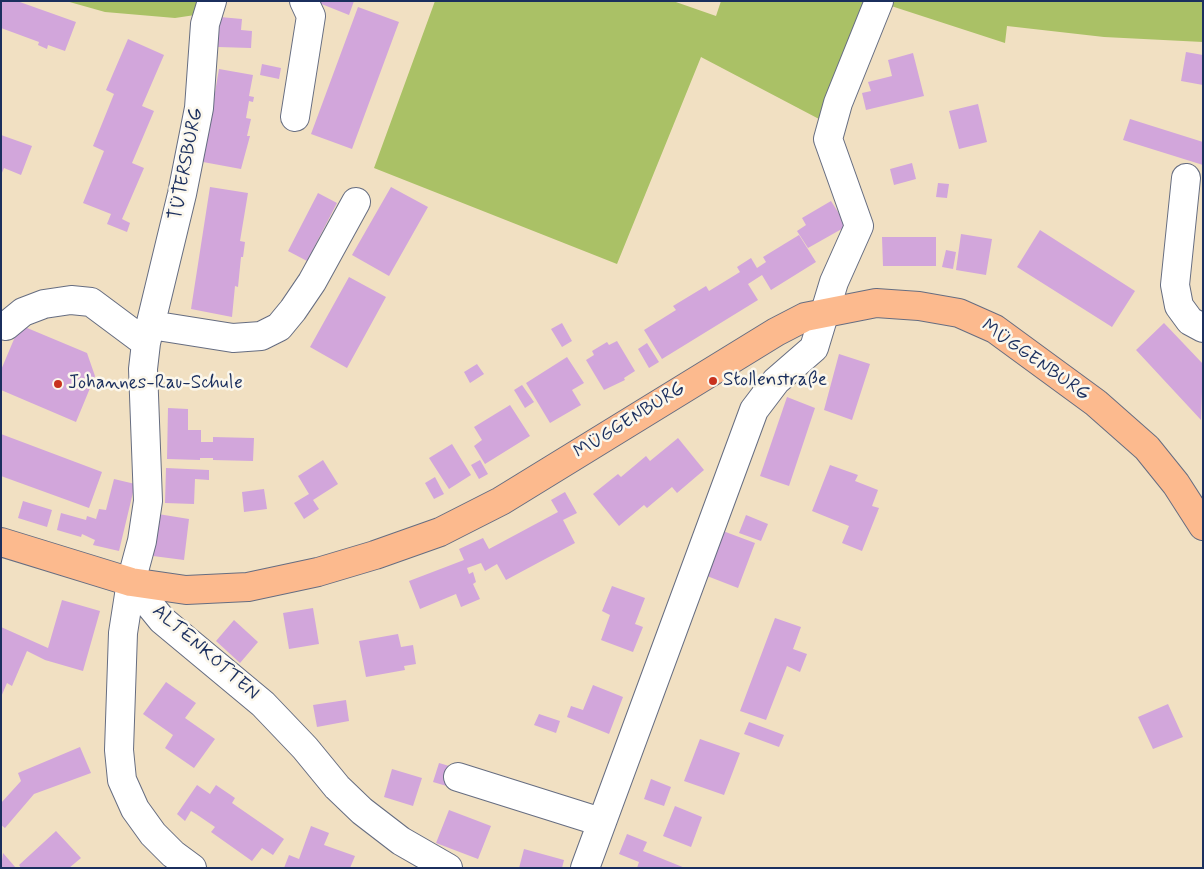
<!DOCTYPE html>
<html>
<head>
<meta charset="utf-8">
<style>
  body { margin:0 }
  #map { position:relative; width:1204px; height:869px; overflow:hidden; background:#f1e0c2; font-family:Mynerve,sans-serif }
  canvas { display:block }
  .frame { position:absolute; inset:0; border:2px solid #1b2f5e; pointer-events:none }
</style>
</head>
<body>
<div id="map">
<canvas width="1204" height="869"></canvas>
<div class="frame"></div>
</div>
<script>
const ctx = document.querySelector('canvas').getContext('2d');
ctx.lineJoin = 'round';
function paint(path, color) { ctx.fillStyle = color; ctx.fill(path, 'evenodd'); }
const shape = rows => new Path2D(rows.map(r => 'M' + r).join(''));
function strokePath(path, color, width, dash) { ctx.strokeStyle = color; ctx.lineWidth = width; ctx.lineCap = dash ? 'butt' : 'round'; ctx.setLineDash(dash || []); ctx.stroke(path); }
function label(font, color, halo, rows, align = 'center') {
  ctx.font = font + ' Mynerve,sans-serif'; ctx.lineWidth = 5; ctx.setLineDash([]); ctx.textBaseline = 'middle'; ctx.strokeStyle = halo; ctx.fillStyle = color; for (const [text, x, y, turn = 0] of rows) {
    ctx.save(); ctx.translate(x, y); ctx.rotate((+turn || 0) * Math.PI / 180); ctx.textAlign = isNaN(turn) ? turn : align; if (halo) ctx.strokeText(text, 0, 0); ctx.fillText(text, 0, 0); ctx.restore();
  }
}
paint(shape([
  [66,1,200,1,195,15,175,18,105,12],
  [435,1,673,1,716,16,721,1,868,1,819,119,701,57,617,264,374,168],
  [887,1,1203,1,1203,42,1104,37,1007,26,1005,43,885,4]
]), '#aac166');
paint(shape([
  [1,1,17,1,76,22,65,51,48,45,47,49,38,45,39,42,1,28],
  [320,1,354,1,349,15,319,3],
  [358,7,399,22,352,149,311,134],
  [220,17,242,19,241,30,252,31,251,48,218,47],
  [128,39,164,55,142,106,154,111,132,163,144,168,122,219,130,223,127,232,107,224,111,214,83,203,104,151,93,146,114,94,106,90],
  [1186,52,1203,55,1203,85,1181,81],
  [913,53,924,96,866,110,862,93,871,91,868,82,892,76,888,60],
  [262,64,281,68,279,79,260,75],
  [219,69,253,75,249,96,254,97,253,102,249,101,246,118,251,119,247,136,250,136,241,169,203,162],
  [978,104,987,142,959,149,949,111],
  [1130,119,1203,142,1203,165,1123,140],
  [1,135,32,146,21,175,4,168,1,175],
  [912,163,916,179,894,185,890,169],
  [938,183,949,184,947,198,936,197],
  [210,187,248,193,240,241,245,242,243,257,241,257,238,287,235,286,232,317,191,309],
  [391,187,428,207,389,276,352,255],
  [318,193,337,203,307,261,288,251],
  [831,201,847,226,808,248,797,231,806,225,802,218],
  [1040,230,1135,291,1112,327,1017,267],
  [961,234,992,239,986,275,956,270],
  [799,235,816,262,771,290,762,275,748,284,758,300,662,359,644,330,676,310,673,306,706,286,709,291,740,272,737,267,751,258,757,268,766,262,763,257],
  [882,237,936,237,936,266,883,266],
  [946,250,956,252,953,269,942,267],
  [349,277,386,297,347,368,310,347],
  [562,323,572,341,562,347,551,329],
  [1164,323,1203,364,1201,420,1136,350],
  [20,325,87,353,95,376,76,422,1,390,1,370],
  [617,341,635,371,624,378,625,380,604,390,586,360,594,355,592,351,607,342,609,345],
  [647,343,659,362,649,368,638,349],
  [839,354,870,364,852,420,824,410],
  [567,357,584,383,572,390,581,405,550,423,526,383],
  [477,364,484,374,470,383,464,372],
  [522,385,534,402,525,408,514,390],
  [787,397,815,408,789,486,760,476],
  [510,405,530,436,485,464,474,446,482,440,474,427],
  [168,408,188,409,188,430,201,430,201,442,213,442,213,437,254,438,253,461,213,460,213,458,200,458,200,460,167,459],
  [1,434,102,472,89,508,1,476],
  [678,438,704,470,677,493,672,487,647,508,644,505,619,526,593,494,618,474,621,477,646,456,650,461],
  [452,444,471,475,449,489,429,458],
  [323,460,338,484,313,500,319,509,304,519,294,503,309,494,298,476],
  [480,460,488,474,479,479,471,465],
  [830,465,858,475,855,481,878,490,872,506,879,508,862,551,842,543,849,526,812,511],
  [166,468,209,470,209,480,195,479,194,504,165,503],
  [435,477,444,494,434,499,425,483],
  [114,479,135,484,119,551,93,545,95,540,82,534,81,537,57,530,61,513,86,520,87,516,96,519,99,509,106,510],
  [264,489,267,509,244,512,242,492],
  [565,492,577,513,563,520,575,543,506,580,497,564,485,571,481,563,467,568,469,574,473,572,476,582,473,584,480,599,461,607,456,594,420,609,409,581,464,560,459,549,483,538,489,549,558,512,551,500],
  [23,501,52,510,47,527,18,518],
  [158,514,189,519,184,560,153,556],
  [746,515,768,524,761,541,739,533],
  [723,531,755,543,738,588,707,576],
  [612,586,645,598,635,624,643,627,633,652,601,640,610,615,602,611],
  [62,600,100,611,83,671,45,660,27,651,12,686,7,683,1,697,1,627,48,648],
  [313,608,319,644,289,649,283,613],
  [775,618,801,627,793,649,807,654,800,672,787,666,766,720,740,711],
  [234,620,258,642,240,663,216,641],
  [398,634,401,647,413,645,416,664,404,666,405,670,366,677,359,641],
  [166,682,196,703,185,718,215,739,194,768,165,748,173,735,143,714],
  [593,685,623,697,609,734,567,717,571,706,583,710],
  [346,700,349,721,317,727,313,705],
  [1168,704,1183,737,1153,749,1138,717],
  [539,714,560,721,556,733,534,725],
  [749,722,784,735,779,747,744,734],
  [700,739,740,753,724,795,684,781],
  [80,747,91,773,34,794,5,828,1,825,1,803,21,781,18,773],
  [439,763,456,768,450,787,433,782],
  [392,769,422,778,413,806,384,797],
  [651,779,671,787,664,806,644,799],
  [197,785,210,794,216,785,235,798,232,803,284,839,273,855,262,848,252,861,211,832,215,827,196,814,191,811,185,821,177,814],
  [675,806,702,817,691,847,663,836],
  [449,810,491,826,478,859,436,843],
  [311,826,329,833,324,845,355,856,350,868,284,868,289,855,299,859],
  [56,831,81,858,69,868,21,868,19,865],
  [627,834,647,842,643,851,685,868,637,868,639,862,619,854],
  [524,849,564,860,562,868,519,868],
  [3,853,16,868,1,868]
]), '#d2a6db');
const minor = shape([
  [295,117,311,16,304,1],
  [1186,178,1175,285,1179,306,1190,321,1203,328],
  [151,325,233,338,261,336,279,327,293,310,312,282,356,202],
  [6,326,23,312,44,304,71,300,91,302,146,343],
  [131,582,162,620,263,704,305,748,337,787,362,811,401,841,448,868],
  [458,777,601,822],
  [192,868,173,854,153,834,135,809,122,780,119,750,123,633,131,582,142,541,148,501,143,369,146,343,182,194,199,108,205,24,212,1],
  [585,868,754,410,776,381,814,348,834,282,859,226,828,139,838,103,879,1]
]);
const major = shape([
  [1,542,131,582,186,590,248,587,318,572,375,555,440,532,501,501,776,332,805,317,876,303,919,306,959,313,995,329,1096,403,1147,448,1176,484,1203,526]
]);
strokePath(minor, '#666d81', 30);
strokePath(major, '#666d81', 30);
strokePath(minor, '#fff', 28);
strokePath(major, '#fcba8e', 28);
for (const [x, y, r, color] of [
  [713,381,5,"#c8321e"],
  [58,384,5,"#c8321e"]
]) { const dot = new Path2D(); dot.arc(x, y, r, 0, 2 * Math.PI); ctx.fillStyle = color; ctx.fill(dot); strokePath(dot, '#fbf7ec', 2); }
label('19px', '#1b2f5e', '#fbf7ec', [
  ["TÜTERSBURG",187,164,-79],
  ["MÜGGENBURG",1035,361,35],
  ["MÜGGENBURG",630,421,-32],
  ["ALTENKOTTEN",205,653,41]
]);
label('19px', '#1b2f5e', '#fbf7ec', [
  ["Stollenstraße",723,381],
  ["Johannes-Rau-Schule",68,384]
], 'left');
</script>
</body>
</html>
